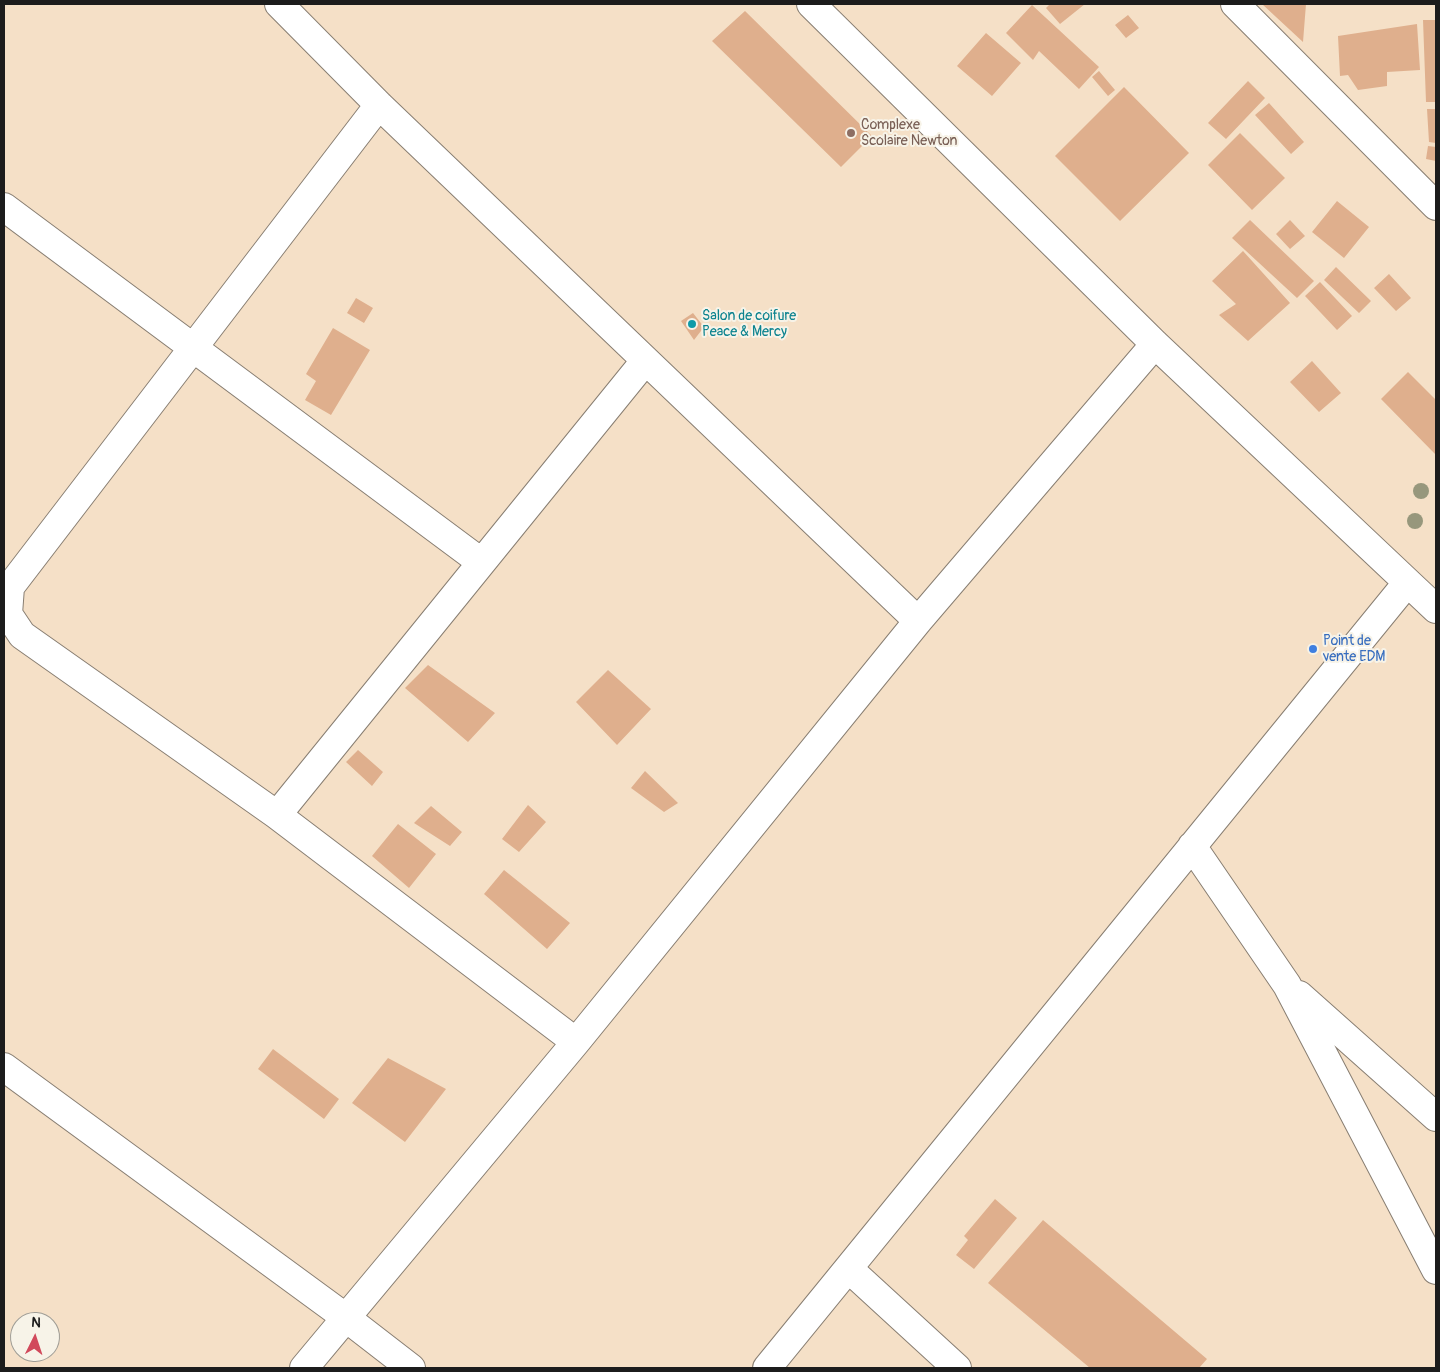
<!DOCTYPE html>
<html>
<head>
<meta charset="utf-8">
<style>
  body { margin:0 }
  #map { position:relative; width:1440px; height:1372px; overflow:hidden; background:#f5e0c7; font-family:Pangolin,sans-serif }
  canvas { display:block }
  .frame { position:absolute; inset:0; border:5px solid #1c1c1c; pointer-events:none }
  .north { position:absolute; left:10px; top:1312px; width:50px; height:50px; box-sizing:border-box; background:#f7f3e8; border:1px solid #9f9d96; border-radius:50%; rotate:4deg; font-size:14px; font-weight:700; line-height:20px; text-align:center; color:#1c1c1c }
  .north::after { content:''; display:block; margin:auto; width:18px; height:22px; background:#d1495b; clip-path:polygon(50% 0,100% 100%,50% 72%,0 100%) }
</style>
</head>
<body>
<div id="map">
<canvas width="1440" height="1372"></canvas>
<div class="frame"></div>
<div class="north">N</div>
</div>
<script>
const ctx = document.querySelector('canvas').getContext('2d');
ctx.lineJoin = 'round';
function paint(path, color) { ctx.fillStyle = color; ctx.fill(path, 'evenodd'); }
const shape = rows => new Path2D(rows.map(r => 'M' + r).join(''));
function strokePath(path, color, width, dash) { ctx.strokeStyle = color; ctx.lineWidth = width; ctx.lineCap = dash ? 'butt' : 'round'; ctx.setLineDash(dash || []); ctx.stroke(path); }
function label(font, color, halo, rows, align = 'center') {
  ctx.font = font + ' Pangolin,sans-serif'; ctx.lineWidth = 4; ctx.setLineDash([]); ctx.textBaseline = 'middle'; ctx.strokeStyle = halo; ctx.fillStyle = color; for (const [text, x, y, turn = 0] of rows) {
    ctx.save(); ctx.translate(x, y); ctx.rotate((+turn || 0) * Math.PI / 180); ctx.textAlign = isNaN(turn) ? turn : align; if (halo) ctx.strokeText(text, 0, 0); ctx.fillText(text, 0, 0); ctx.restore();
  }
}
paint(shape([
  [1050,4,1085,4,1060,24,1046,8],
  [1262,4,1306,4,1303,42],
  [1032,5,1099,67,1079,89,1039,51,1033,60,1006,33],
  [745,11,872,136,841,167,712,41],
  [1128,15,1139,28,1126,38,1115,25],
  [1423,20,1436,20,1436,102,1426,102],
  [1417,24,1420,70,1387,72,1387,86,1358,90,1348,75,1340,76,1338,36],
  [986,33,1021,63,992,96,957,66],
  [1099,71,1115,90,1108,96,1092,77],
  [1248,81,1265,98,1226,139,1208,123],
  [1124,87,1189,153,1120,221,1055,156],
  [1269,103,1304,142,1291,154,1255,115],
  [1427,109,1436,109,1436,143,1429,142],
  [1240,133,1285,178,1252,210,1208,165],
  [1428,146,1436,147,1436,161,1426,159],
  [1337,201,1369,227,1344,258,1312,232],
  [1250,220,1314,281,1297,298,1232,238],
  [1290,220,1305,236,1290,249,1276,234],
  [1243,251,1290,303,1248,341,1219,315,1236,304,1212,281],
  [1336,267,1371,301,1359,313,1324,280],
  [1389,274,1411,298,1396,311,1374,288],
  [1320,282,1352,316,1337,330,1305,296],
  [356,298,373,308,364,323,347,313],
  [693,313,704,327,694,340,681,321],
  [333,328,370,350,331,415,305,400,316,381,306,374],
  [1312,361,1341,393,1319,412,1290,382],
  [1408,372,1436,400,1436,455,1381,399],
  [428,665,495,713,468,742,405,688],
  [608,670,651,709,617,745,576,702],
  [358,750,383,772,372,786,346,762],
  [645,771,678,803,664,812,631,788],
  [528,805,546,822,519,852,502,839],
  [431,806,462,832,450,846,414,823],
  [398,824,436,854,409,888,372,856],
  [504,870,570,923,547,949,484,894],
  [273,1049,339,1099,324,1119,258,1069],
  [388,1058,446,1089,405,1142,352,1103],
  [995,1199,1017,1218,974,1269,956,1255,968,1240,964,1236],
  [1043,1220,1207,1359,1199,1368,1090,1368,988,1283]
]), '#dfaf8d');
const street = shape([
  [279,4,379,105,918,621],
  [811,4,1155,344,1436,609],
  [1235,4,1436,206],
  [379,105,10,587,8,614,22,635,277,815,576,1042],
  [4,207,481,562],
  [277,815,645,361],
  [1192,846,1287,985,1436,1270],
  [1299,995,1436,1117],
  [4,1067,345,1317,411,1368],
  [849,1269,957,1368],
  [304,1368,576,1042,918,621,1155,344],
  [767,1368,1407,583]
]);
strokePath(street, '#887e72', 30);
strokePath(street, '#fff', 28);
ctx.fillStyle = '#97977c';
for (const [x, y] of [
  [1421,491],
  [1415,521]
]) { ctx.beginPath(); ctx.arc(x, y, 8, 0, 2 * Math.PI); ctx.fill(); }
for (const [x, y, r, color] of [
  [851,133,5,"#8d6e63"],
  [692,324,5,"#0f9aa8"],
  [1313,649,5,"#3f7fe0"]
]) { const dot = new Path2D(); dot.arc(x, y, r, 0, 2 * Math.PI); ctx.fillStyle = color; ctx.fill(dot); strokePath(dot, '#f7f3e8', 2); }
label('14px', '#785e54', '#f7f3e8', [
  ["Complexe",861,125],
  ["Scolaire Newton",861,141]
], 'left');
label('14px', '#0d838f', '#f7f3e8', [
  ["Salon de coifure",702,316],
  ["Peace & Mercy",702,332]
], 'left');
label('14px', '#366cbe', '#f7f3e8', [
  ["Point de",1323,641],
  ["vente EDM",1323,657]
], 'left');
</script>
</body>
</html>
